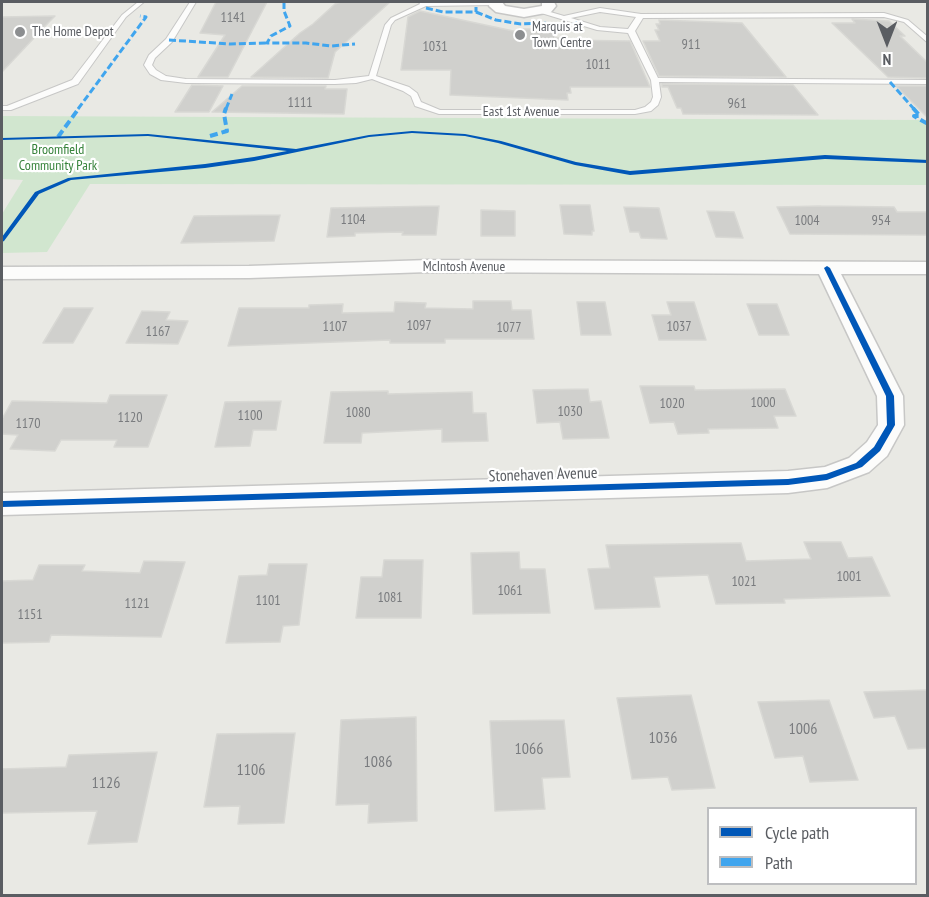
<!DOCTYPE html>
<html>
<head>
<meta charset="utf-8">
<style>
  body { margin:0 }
  #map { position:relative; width:929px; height:897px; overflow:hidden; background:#e9e9e4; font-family:"PT Sans Narrow",sans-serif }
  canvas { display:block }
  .frame { position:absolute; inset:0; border:3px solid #5a5d62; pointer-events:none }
  .legend { position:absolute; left:707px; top:807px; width:210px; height:78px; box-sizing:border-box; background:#fff; border:2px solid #bdbec0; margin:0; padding:8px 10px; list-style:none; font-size:18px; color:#5a5d62 }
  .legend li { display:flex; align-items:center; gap:12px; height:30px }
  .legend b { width:30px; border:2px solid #bdbec0 }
  .north { position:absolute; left:857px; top:12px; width:60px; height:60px; -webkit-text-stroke:4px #fff; paint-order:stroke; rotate:180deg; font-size:16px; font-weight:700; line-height:24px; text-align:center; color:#5a5d62 }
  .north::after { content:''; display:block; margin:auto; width:21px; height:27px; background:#5a5d62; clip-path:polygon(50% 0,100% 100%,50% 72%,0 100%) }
</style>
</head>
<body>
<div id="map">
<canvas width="929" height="897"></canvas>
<div class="frame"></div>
<ul class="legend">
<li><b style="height:8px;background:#0057b8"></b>Cycle path</li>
<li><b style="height:8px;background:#40a5ee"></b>Path</li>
</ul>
<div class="north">N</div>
</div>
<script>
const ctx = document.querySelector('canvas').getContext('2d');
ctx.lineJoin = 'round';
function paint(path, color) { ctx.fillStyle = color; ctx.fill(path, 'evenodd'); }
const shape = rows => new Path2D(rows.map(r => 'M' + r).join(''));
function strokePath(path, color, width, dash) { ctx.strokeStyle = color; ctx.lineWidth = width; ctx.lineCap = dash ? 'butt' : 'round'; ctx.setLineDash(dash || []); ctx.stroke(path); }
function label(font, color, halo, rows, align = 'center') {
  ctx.font = font + ' "PT Sans Narrow",sans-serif'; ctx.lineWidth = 4.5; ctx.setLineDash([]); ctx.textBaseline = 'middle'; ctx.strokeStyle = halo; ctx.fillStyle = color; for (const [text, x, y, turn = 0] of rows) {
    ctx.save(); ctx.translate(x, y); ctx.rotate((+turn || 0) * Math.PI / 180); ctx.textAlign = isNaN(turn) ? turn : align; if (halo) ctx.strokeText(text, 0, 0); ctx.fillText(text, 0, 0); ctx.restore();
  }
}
paint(shape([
  [2,116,927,120,927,185,90,184,47,252,2,253,2,214,23,180,2,179]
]), '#d1e6cf');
const building = shape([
  [216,2,267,2,228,77,198,77,225,35,200,33,216,2],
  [341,2,390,2,335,52,328,78,251,77,300,33,313,24,335,4,341,2],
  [420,11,518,32,518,29,553,29,555,38,560,38,561,40,630,41,650,87,570,87,571,93,567,93,568,100,450,95,451,70,401,70,408,17,420,11],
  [55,16,50,21,2,72,2,17,55,16],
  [852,19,889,21,905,36,900,36,927,62,927,78,888,77,832,23,855,23,852,19],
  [659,20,742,23,786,77,659,76,643,41,660,41,655,30,659,30,656,24,660,24,659,20],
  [662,84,793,85,818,115,683,114,681,108,677,108,668,87,662,87,662,84],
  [192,85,223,86,209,112,175,112,192,85],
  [242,86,326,86,325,89,347,89,344,114,212,112,242,86],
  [896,86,927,86,927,117,896,86],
  [560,205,590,205,594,231,592,231,592,235,564,234,560,205],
  [439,206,436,235,402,235,403,232,355,233,355,236,327,237,331,208,439,206],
  [821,206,894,207,897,212,927,212,927,235,790,234,777,207,821,206],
  [624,207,659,208,667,239,641,238,639,232,630,232,624,207],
  [481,210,515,211,515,236,481,236,481,210],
  [707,211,734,212,743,238,716,237,707,211],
  [280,215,274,241,181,243,194,216,280,215],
  [473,301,511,301,512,310,531,310,534,339,445,339,445,343,390,343,390,340,228,346,239,308,309,308,309,305,343,304,342,313,394,312,395,302,426,303,425,308,473,309,473,301],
  [577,302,605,302,611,335,581,335,577,302],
  [667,302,694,302,706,340,659,340,652,315,671,315,667,302],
  [747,304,777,304,789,335,759,335,747,304],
  [64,308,93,308,73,343,43,343,64,308],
  [142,311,170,312,166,320,188,321,178,344,126,343,142,311],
  [640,386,694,386,695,390,785,389,796,416,774,416,778,428,708,429,709,433,678,434,674,422,650,423,640,386],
  [588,389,590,402,601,401,609,438,563,439,560,422,537,423,533,390,588,389],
  [388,391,388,394,472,392,473,413,486,413,488,441,442,442,442,429,362,433,361,443,324,443,331,392,388,391],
  [110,395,167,395,148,447,114,447,117,440,61,440,55,451,10,449,18,435,2,434,2,419,12,401,107,403,110,395],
  [281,401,276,430,253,430,250,446,215,447,225,402,281,401],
  [804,542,841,542,848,558,872,557,890,596,784,599,785,603,716,604,708,575,654,577,660,607,595,609,588,569,610,568,606,545,741,543,746,561,811,559,804,542],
  [519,552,520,569,545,569,550,613,473,614,471,553,519,552],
  [384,560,423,560,421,618,356,618,361,577,382,577,384,560],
  [144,561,185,562,161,637,51,635,49,642,2,643,2,581,33,580,39,565,85,565,82,571,140,573,144,561],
  [269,564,307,564,299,625,283,626,280,642,226,643,239,576,267,575,269,564],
  [927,690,927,748,908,749,895,716,874,718,864,692,927,690],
  [691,695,715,788,672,790,668,777,632,779,617,698,691,695],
  [829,700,858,780,810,782,803,756,775,758,758,702,829,700],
  [416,717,417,821,368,823,369,804,336,805,341,720,416,717],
  [564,720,570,777,542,778,545,809,495,811,490,721,564,720],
  [295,733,284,823,238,824,240,806,204,807,217,734,295,733],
  [157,752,137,842,88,844,97,811,2,813,2,769,66,767,69,755,157,752]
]);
paint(building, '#d0d0cd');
strokePath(building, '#d8d8d4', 1.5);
const lane = shape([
  [138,2,144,2,126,17,78,84,11,110,2,110,2,106,7,106,72,80,122,15,138,2],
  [190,2,196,2,172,42,155,58,152,65,156,70,166,76,186,79,335,80,369,76,385,25,391,18,420,4,419,2,497,2,495,5,426,6,395,20,391,25,376,76,409,87,417,93,421,102,440,110,635,110,645,107,651,102,653,97,651,80,628,33,597,30,538,12,540,9,564,16,600,8,641,14,884,13,908,20,928,37,928,43,904,22,884,17,643,18,635,31,658,78,928,80,928,84,659,82,661,97,658,105,651,111,635,114,439,114,415,106,411,96,403,91,372,79,356,83,335,84,186,83,161,80,150,74,144,65,149,55,166,39,190,2],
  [600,12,636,17,628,29,600,27,571,18,600,12]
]);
const street = shape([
  [490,2,502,2,505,6,524,9,542,6,542,2,554,2,556,6,551,12,524,17,496,12,489,6,490,2],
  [429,260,928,262,928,274,841,274,903,396,904,425,887,456,869,472,827,488,788,493,2,515,2,493,788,471,825,467,849,458,867,442,878,425,877,396,819,274,429,272,249,278,2,279,2,267,249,266,429,260]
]);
strokePath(lane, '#c7c7c6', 2);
strokePath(street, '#c7c7c6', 3);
paint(lane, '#fcfcfb');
paint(street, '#fcfcfb');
strokePath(shape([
  [284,2,284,11,290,26,271,36,267,43,306,43,331,46,355,44],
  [476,7,476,12],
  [426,8,443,12,476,12],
  [476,12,496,20,521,24,544,23,563,29,577,23],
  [169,40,230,44,267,43],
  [890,82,914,109],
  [78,109,146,17,140,16],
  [226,109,232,94]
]), '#40a5ee', 3, [7, 3]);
strokePath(shape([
  [913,108,920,116,914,116,928,124],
  [210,136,227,131,224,114,226,108],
  [58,137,79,108]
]), '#40a5ee', 4, [8, 4]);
paint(shape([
  [412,131,465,134,501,141,576,162,630,171,825,155,928,160,928,163,825,159,630,175,575,165,498,143,465,136,412,133,369,137,254,161,205,168,71,180,39,194,4,241,2,242,2,237,35,192,68,178,205,164,254,157,287,151,148,136,2,140,2,138,148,134,296,149,369,135,412,131],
  [827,266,830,268,894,396,895,425,880,451,862,467,827,480,788,485,2,507,2,501,788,479,826,474,856,463,874,447,887,425,886,396,824,268,827,266]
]), '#0057b8');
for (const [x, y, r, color] of [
  [20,32,6,"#8c8e90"],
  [520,35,6,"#8c8e90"]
]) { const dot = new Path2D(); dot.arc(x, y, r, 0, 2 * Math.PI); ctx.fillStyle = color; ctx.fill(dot); strokePath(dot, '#fff', 2); }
label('14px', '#797b7e', null, [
  ["1141",233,18],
  ["911",691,45],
  ["1031",435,47],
  ["1011",598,65],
  ["1111",300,103],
  ["961",737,104],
  ["1104",353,220],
  ["1004",807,221],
  ["954",881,221],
  ["1097",419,326],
  ["1107",335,327],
  ["1037",679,327],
  ["1077",509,328],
  ["1167",158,332],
  ["1000",763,403],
  ["1020",672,404],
  ["1030",570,412],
  ["1080",358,413],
  ["1100",250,416],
  ["1120",130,418],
  ["1170",28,424],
  ["1001",849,577],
  ["1021",744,582],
  ["1061",510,591],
  ["1081",390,598],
  ["1101",268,601],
  ["1121",137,604],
  ["1151",30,615]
]);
label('14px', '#5a5d62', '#fff', [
  ["Marquis at",532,27],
  ["Town Centre",532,43],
  ["The Home Depot",32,32]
], 'left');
label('14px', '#5a5d62', '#fff', [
  ["East 1st Avenue",521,112],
  ["McIntosh Avenue",464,267]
]);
label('14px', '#37833b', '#fff', [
  ["Broomfield",58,150],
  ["Community Park",58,166]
]);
label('16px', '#5a5d62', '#fff', [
  ["Stonehaven Avenue",543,475,-2]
]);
label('16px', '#797b7e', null, [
  ["1006",803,729],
  ["1036",663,738],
  ["1066",529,749],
  ["1086",378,762],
  ["1106",251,770],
  ["1126",106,783]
]);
</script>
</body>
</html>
